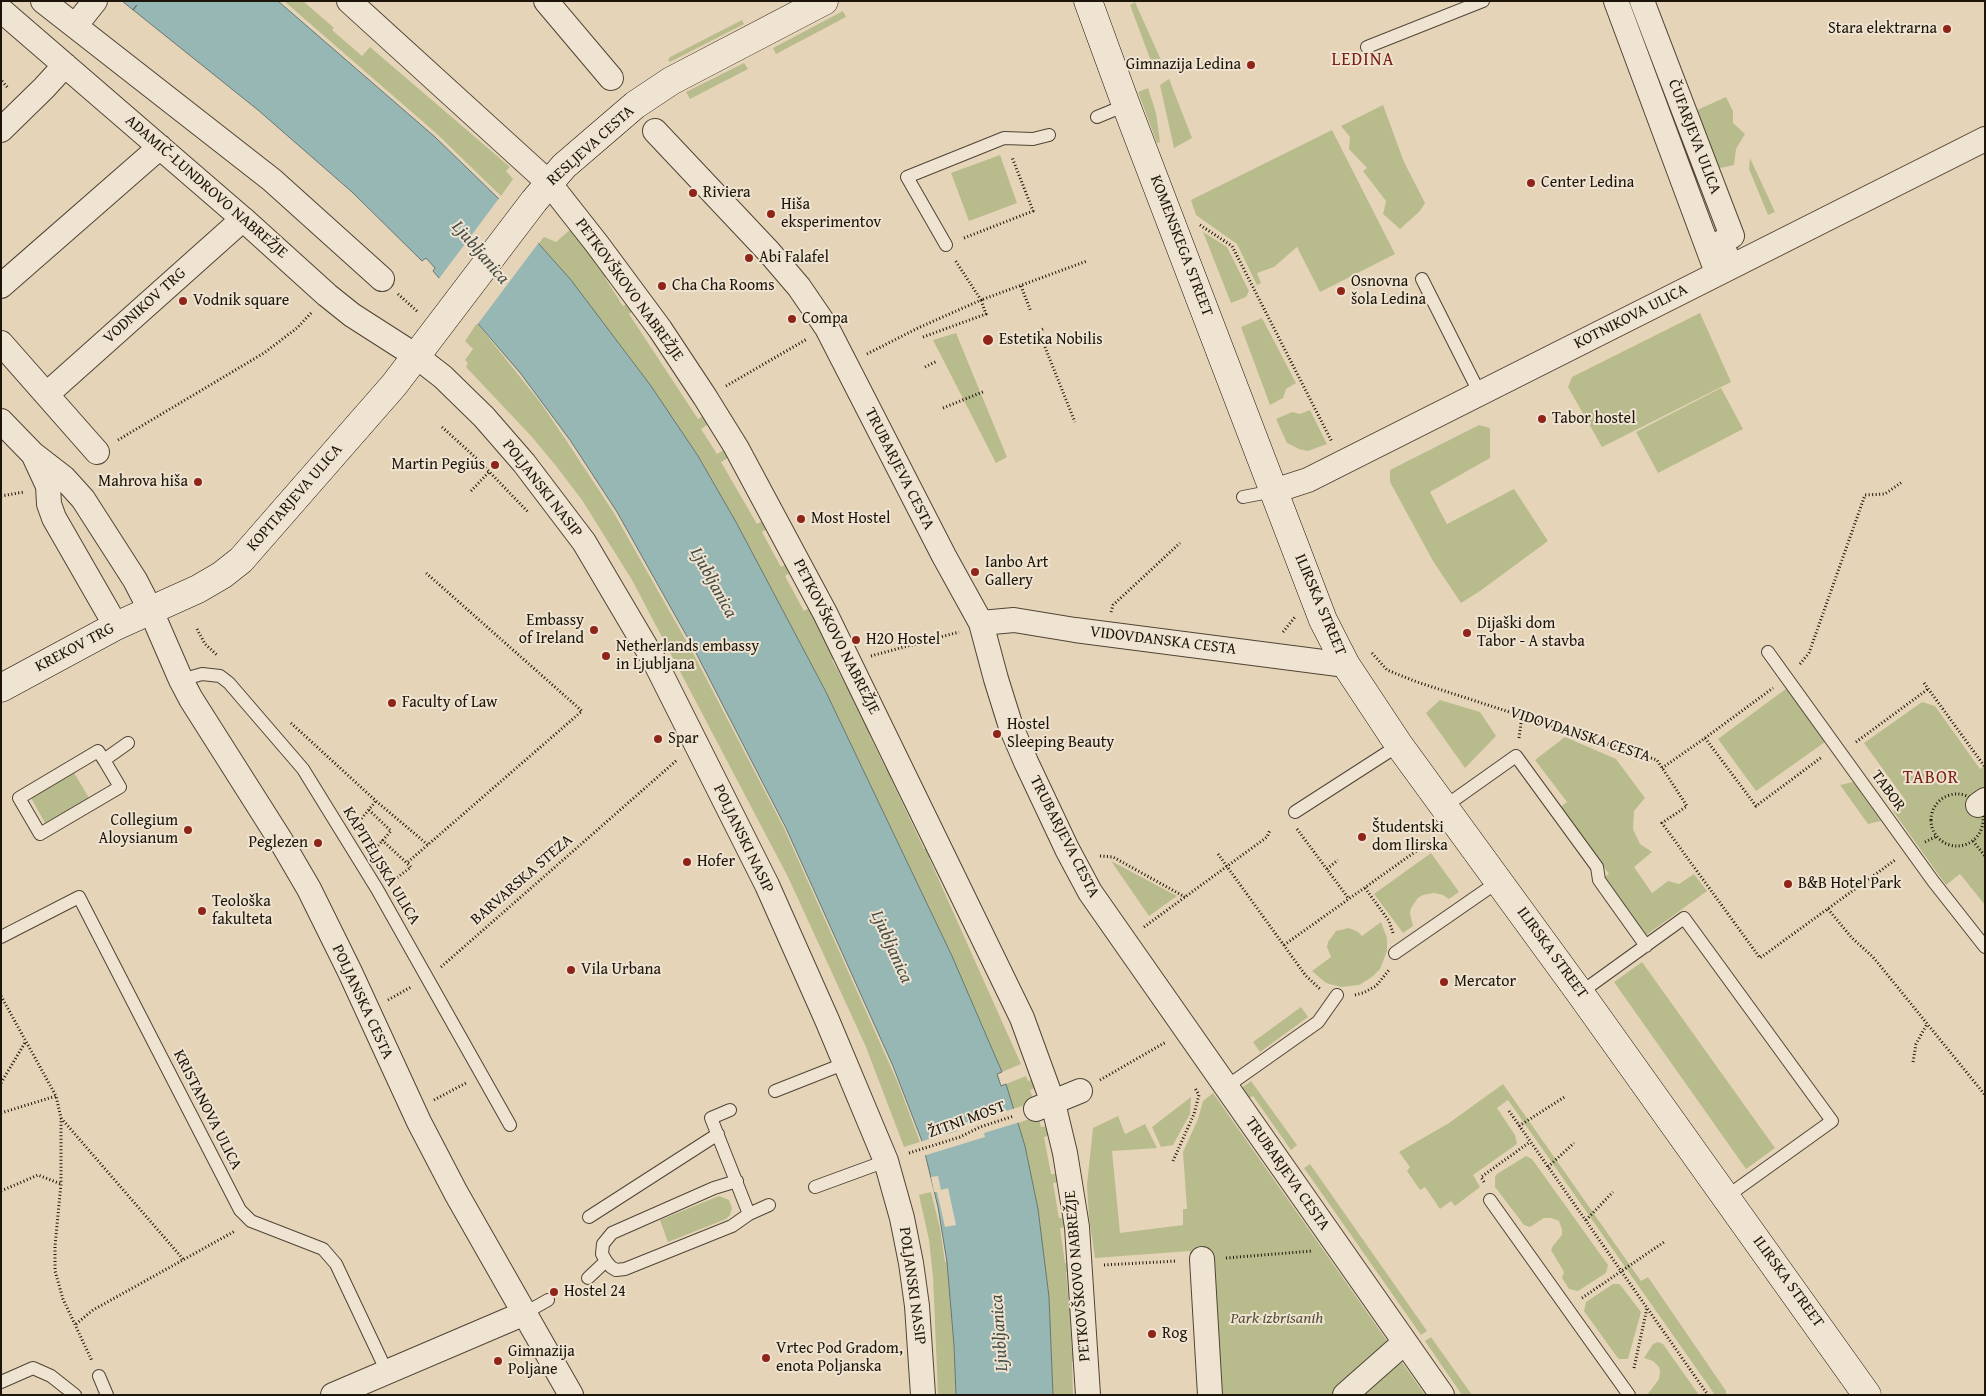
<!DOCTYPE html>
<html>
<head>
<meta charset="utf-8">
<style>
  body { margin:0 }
  #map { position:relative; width:1986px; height:1396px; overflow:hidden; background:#e6d4b8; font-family:"Gentium Book Plus",serif }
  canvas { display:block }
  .frame { position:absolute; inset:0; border:2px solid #1d1509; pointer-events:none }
</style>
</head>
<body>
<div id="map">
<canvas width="1986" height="1396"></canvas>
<div class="frame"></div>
</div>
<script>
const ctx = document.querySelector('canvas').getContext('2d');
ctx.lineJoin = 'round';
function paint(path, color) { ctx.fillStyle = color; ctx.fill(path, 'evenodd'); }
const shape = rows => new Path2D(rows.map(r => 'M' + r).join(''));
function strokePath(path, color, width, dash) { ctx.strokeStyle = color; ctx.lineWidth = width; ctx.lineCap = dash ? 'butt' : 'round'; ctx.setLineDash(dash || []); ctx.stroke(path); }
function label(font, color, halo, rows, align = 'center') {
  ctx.font = font + ' "Gentium Book Plus",serif'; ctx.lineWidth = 4; ctx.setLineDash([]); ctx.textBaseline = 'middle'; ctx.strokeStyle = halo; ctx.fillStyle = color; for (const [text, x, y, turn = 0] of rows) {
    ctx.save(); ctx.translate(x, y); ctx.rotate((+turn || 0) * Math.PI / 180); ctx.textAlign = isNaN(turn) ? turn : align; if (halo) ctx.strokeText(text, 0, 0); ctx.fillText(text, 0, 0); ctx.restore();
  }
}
paint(shape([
  [284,1,303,1,334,28,332,30,362,56,370,47,510,167,506,171,513,179,501,196,437,134],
  [1135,2,1161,60,1152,64,1130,5],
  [843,11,846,17,776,54,773,48],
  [742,20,744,24,670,62,668,60,670,57],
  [744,63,748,69,690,99,686,92],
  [1169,79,1192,138,1174,148,1160,85],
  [1148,88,1156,113,1160,142,1157,143,1138,92],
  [1726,97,1733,111,1733,123,1745,134,1736,149,1734,165,1716,169,1695,111],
  [1383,105,1404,162,1425,203,1420,211,1400,229,1383,214,1386,201,1363,171,1367,168,1349,149,1350,137,1341,126],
  [1332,130,1395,254,1320,292,1297,247,1274,267,1257,273,1261,283,1257,285,1237,244,1196,215,1191,200],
  [1000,155,1017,203,969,221,951,173],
  [1750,158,1775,212,1768,215,1749,169],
  [572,228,600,270,607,266,612,273,605,278,623,306,633,300,638,308,629,314,698,419,708,413,713,421,701,429,717,454,729,447,733,455,721,462,757,524,768,518,772,526,762,532,781,567,790,562,794,570,785,576,804,611,813,606,839,656,832,660,847,687,853,684,877,730,869,734,886,769,894,766,898,774,891,779,924,849,929,847,933,856,929,858,1021,1064,1002,1072,952,956,825,690,736,522,698,456,625,351,539,243,544,237,556,242],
  [1203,232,1227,247,1249,291,1246,297,1231,303],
  [1700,313,1731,382,1602,447,1568,387,1572,377],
  [1262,318,1296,383,1286,389,1283,398,1270,405,1241,327],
  [477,323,540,402,566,440,614,513,692,651,784,828,898,1083,920,1142,904,1147,866,1047,788,877,632,580,582,500,556,466,532,437,466,367,468,363,465,360,473,349,465,341],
  [956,333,1007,457,996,463,933,340],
  [1721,388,1743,429,1658,473,1636,432],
  [1310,410,1327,444,1308,451,1299,449,1287,443,1276,419,1292,412,1300,414],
  [1479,425,1490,428,1490,458,1430,492,1447,524,1514,489,1548,541,1480,591,1461,603,1433,561,1390,482,1390,470],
  [1787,688,1825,742,1756,791,1718,739],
  [1440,700,1480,712,1496,736,1465,768,1426,713],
  [1922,702,1935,706,1980,769,1985,766,1985,905,1960,874,1946,885,1893,811,1906,801,1864,743],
  [1565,737,1616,759,1645,798,1634,811,1633,829,1640,844,1652,852,1634,867,1652,893,1668,881,1679,884,1694,874,1707,891,1645,936,1604,877,1609,874,1559,808,1567,802,1535,760],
  [73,771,89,798,45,823,30,796],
  [1853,782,1881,821,1868,824,1840,785],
  [1431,853,1459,892,1449,899,1443,895,1434,893,1423,895,1418,898,1411,908,1410,913,1413,926,1403,933,1374,894],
  [1111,861,1177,896,1149,916],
  [1381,922,1387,938,1387,951,1380,969,1372,977,1359,985,1341,987,1326,983,1312,971,1331,957,1327,947,1328,942,1336,931,1349,928,1358,932,1362,936],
  [1642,962,1775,1148,1746,1169,1614,982],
  [1301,1007,1308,1017,1260,1052,1253,1042],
  [1026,1076,1028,1081,1035,1079,1037,1087,1030,1090,1034,1102,1013,1109,1006,1084],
  [1251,1081,1297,1145,1291,1150,1253,1096,1247,1099,1240,1089],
  [1503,1084,1641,1281,1648,1277,1726,1391,1726,1395,1715,1395,1508,1100,1497,1108,1515,1135,1517,1144,1473,1175,1480,1187,1455,1206,1451,1201,1440,1209,1425,1187,1420,1190,1407,1171,1410,1167,1399,1152,1449,1123],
  [1213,1093,1425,1395,1199,1395,1190,1251,1095,1258,1089,1217,1087,1185,1093,1128,1118,1116,1125,1134,1145,1124,1157,1148,1112,1151,1120,1233,1183,1225,1183,1209,1187,1209,1183,1152,1198,1119,1203,1101],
  [1191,1097,1190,1114,1173,1145,1161,1147,1152,1127],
  [1038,1116,1041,1127,1048,1126,1050,1135,1044,1137,1051,1174,1059,1174,1060,1182,1053,1183,1059,1218,1067,1218,1068,1227,1060,1228,1065,1263,1070,1263,1070,1272,1066,1272,1069,1308,1073,1308,1074,1317,1070,1317,1072,1352,1076,1352,1076,1361,1072,1362,1073,1395,1053,1395,1049,1297,1038,1209,1025,1146,1018,1123],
  [1526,1156,1532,1159,1608,1265,1606,1273,1578,1291,1569,1289,1562,1278,1564,1272,1551,1250,1553,1246,1562,1235,1562,1230,1559,1221,1551,1218,1544,1218,1530,1227,1524,1225,1495,1187,1495,1177,1497,1174],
  [1310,1164,1427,1331,1421,1335,1304,1168],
  [931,1192,940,1228,945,1262,947,1262,954,1345,956,1395,938,1395,933,1277,929,1240,919,1195],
  [719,1196,729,1200,732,1208,730,1215,726,1219,668,1242,660,1220],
  [1613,1284,1619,1284,1622,1287,1641,1312,1628,1359,1619,1359,1617,1357,1584,1311,1586,1302],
  [1431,1337,1472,1395,1462,1395,1425,1341],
  [1658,1342,1663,1344,1699,1395,1647,1395,1659,1379,1660,1372,1659,1367,1653,1361,1644,1358,1653,1344]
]), '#b8bc8d');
const water = shape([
  [122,1,278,1,435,137,499,199,571,280,651,386,698,456,736,522,825,690,952,956,1002,1072,997,1074,1001,1086,1006,1084,1025,1146,1038,1209,1049,1297,1053,1395,956,1395,954,1345,947,1262,938,1207,922,1141,893,1066,786,828,694,649,617,512,570,440,521,374,433,271,435,268,426,258,422,261,352,192,258,110,122,1]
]);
paint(water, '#97b7b5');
strokePath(water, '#667670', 1);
paint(shape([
  [500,197,540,241,477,325,438,280],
  [1016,1108,1020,1122,984,1133,985,1137,923,1156,919,1142,957,1131,956,1126],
  [938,1176,941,1190,948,1188,956,1225,945,1227,937,1192,934,1192,931,1177]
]), '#e6d4b8');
strokePath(shape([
  [133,10,140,1]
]), '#484e45', 1, [6, 5]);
const lane = shape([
  [1367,47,1483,1],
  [1097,117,1126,105],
  [946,245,907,177,1004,138,1033,139,1049,135],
  [1422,279,1480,394],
  [1243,497,1274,491],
  [1768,652,1933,881,1985,947],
  [181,680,202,674,220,676,229,683,303,769,377,889,510,1125],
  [104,760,120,787,40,834,19,798,98,751,104,760,128,743],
  [1444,807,1516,756,1597,867,1599,880,1646,946],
  [1295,812,1399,745],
  [1,937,79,897,240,1210,251,1221,323,1249,336,1264,387,1372],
  [1395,953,1499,881],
  [1580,993,1684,918,1832,1121,1726,1197],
  [1226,1087,1318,1022,1337,995],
  [775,1091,846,1063],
  [730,1110,711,1118,749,1214],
  [737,1181,714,1188,612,1233,603,1244,602,1254,606,1261,611,1267,616,1270,625,1269,732,1226,749,1214,769,1205],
  [815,1187,886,1161],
  [1490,1200,1629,1395],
  [589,1217,718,1134],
  [588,1278,606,1261],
  [525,1313,548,1300],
  [99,1376,107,1395],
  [1,1382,33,1368,51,1376,75,1395]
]);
const street = shape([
  [43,1,272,180,382,279],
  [349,1,549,183,597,244,660,329,705,397,736,447,825,613,1022,1018,1053,1103,1065,1153,1077,1227,1088,1395],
  [546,1,611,78],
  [1616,1,1715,267],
  [1642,1,1732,236,1720,243,1732,266],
  [1,10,243,219,327,295,352,315,416,356,443,377,484,417,524,463,584,542,656,664,767,885,827,1020,886,1161,902,1218,911,1263,917,1306,923,1395],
  [75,26,95,1],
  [1,130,44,88,65,65],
  [655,131,769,252,799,287,827,328,944,556,981,623,996,679,1011,727,1026,762,1067,849,1090,892,1442,1395],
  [1,286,160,147],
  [1,343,97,452],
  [47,394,243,219],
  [1,421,33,454,64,478,83,499,135,580,151,611,181,680,191,699,281,841,309,889,350,972,419,1122,456,1193,571,1395],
  [35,458,48,486,49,504,54,518,116,626],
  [1274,491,1308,480,1985,139],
  [981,623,1014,620,1075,630,1346,665],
  [1978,805,1985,800],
  [1036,1109,1080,1091],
  [1202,1259,1210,1395],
  [333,1395,525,1313],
  [1345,1395,1405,1342]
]);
const secondary = shape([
  [1088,1,1126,105,1323,620,1346,665,1399,745,1580,993,1867,1395],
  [1,688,116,626,198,589,222,575,241,560,394,385,534,201,564,166,635,105,671,81,824,1]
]);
strokePath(lane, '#4f4535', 14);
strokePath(street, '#4f4535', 26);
strokePath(secondary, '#1d1509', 29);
strokePath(shape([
  [2,81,8,88],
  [1200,225,1232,246,1332,442],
  [964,238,1033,211,1012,157],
  [1021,286,1031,312],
  [398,294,418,312],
  [1039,331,1045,328],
  [923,337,986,314,981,300,1087,261],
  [1045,347,1075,422],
  [867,354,918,328,981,300,955,260],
  [925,367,937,361],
  [726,386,807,339],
  [943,408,985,391],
  [442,427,475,457,528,512],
  [118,440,264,353,297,328,312,312],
  [471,491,489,472],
  [1,496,24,492],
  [1111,612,1113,605,1180,543],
  [197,629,205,644,218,656],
  [1283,632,1295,617],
  [1372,653,1387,670,1417,682,1657,760,1687,806,1662,823,1760,958,1895,860],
  [871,656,959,632],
  [1800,664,1809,653,1865,495,1885,494,1902,482],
  [1924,683,1985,767],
  [291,723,376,801,428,845],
  [1519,738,1522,716],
  [1705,738,1773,688],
  [1856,742,1928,689],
  [1662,768,1705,738,1756,806,1822,757],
  '1931 820a26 26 0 1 1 52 0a26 26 0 1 1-52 0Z',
  [369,810,391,831,375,849],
  [357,824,376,801],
  [1297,829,1349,899],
  [382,840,411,867,394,880],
  [1973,841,1985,856],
  [1925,842,1937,836],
  [1218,854,1306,976,1320,989],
  [1100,856,1113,857,1185,897],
  [408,862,582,711,425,572],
  [1327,869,1338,860],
  [1365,888,1389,921,1393,933],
  [1828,909,1852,938,1873,957,1985,1095],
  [1144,927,1267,837,1270,830],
  [1284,945,1436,837],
  [441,967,677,760],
  [1355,995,1363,993,1376,986,1389,970],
  [1,996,56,1096,61,1118,61,1184,55,1246,55,1271,63,1299,92,1361],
  [388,1000,411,987],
  [1913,1062,1916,1044,1927,1024],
  [1100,1080,1166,1042],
  [1,1083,26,1041],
  [434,1100,466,1083],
  [1509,1111,1708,1395],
  [1,1113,56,1096],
  [61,1118,183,1259],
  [1519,1126,1566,1096],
  [909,1153,960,1137,980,1127,1014,1116],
  [1173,1161,1194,1114,1199,1095,1195,1088],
  [1548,1167,1574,1143],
  [1484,1182,1481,1177,1530,1142],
  [1,1191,38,1175,61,1184],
  [1586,1220,1613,1192],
  [1226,1258,1312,1251],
  [1104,1265,1177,1261],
  [1582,1298,1664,1242],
  [76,1324,93,1310,235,1231],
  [1634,1368,1647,1308]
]), '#1d1509', 3, [1, 2.5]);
strokePath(lane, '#efe3d1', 12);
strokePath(street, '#efe3d1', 24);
strokePath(secondary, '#efe3d1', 28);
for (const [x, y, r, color] of [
  [1947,29,5,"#8f2418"],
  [1251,65,5,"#8f2418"],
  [1531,183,5,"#8f2418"],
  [693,193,5,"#8f2418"],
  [771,214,5,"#8f2418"],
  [749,258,5,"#8f2418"],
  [662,286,5,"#8f2418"],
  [1341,291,5,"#8f2418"],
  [183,301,5,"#8f2418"],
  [792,319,5,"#8f2418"],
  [988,340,6,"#8f2418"],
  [1542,419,5,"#8f2418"],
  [495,465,5,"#8f2418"],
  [198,482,5,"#8f2418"],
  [801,519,5,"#8f2418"],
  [975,572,5,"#8f2418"],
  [594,630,5,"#8f2418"],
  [1467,633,5,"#8f2418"],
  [856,640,5,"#8f2418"],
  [606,656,5,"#8f2418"],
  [392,703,5,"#8f2418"],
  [997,734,5,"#8f2418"],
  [658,739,5,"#8f2418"],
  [188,830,5,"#8f2418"],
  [1362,837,5,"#8f2418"],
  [318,843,5,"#8f2418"],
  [687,862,5,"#8f2418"],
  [1788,884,5,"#8f2418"],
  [202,911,5,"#8f2418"],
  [571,970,5,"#8f2418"],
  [1444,982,5,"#8f2418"],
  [554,1292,5,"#8f2418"],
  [1152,1334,5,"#8f2418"],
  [766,1358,5,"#8f2418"],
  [498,1361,5,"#8f2418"]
]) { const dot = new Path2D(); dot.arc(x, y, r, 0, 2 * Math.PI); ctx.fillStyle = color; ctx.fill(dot); strokePath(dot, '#efe3d1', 2); }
label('16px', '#1d1509', '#efe3d1', [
  ["Stara elektrarna",1937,29,"right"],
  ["Gimnazija Ledina",1241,65,"right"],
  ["Center Ledina",1541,183],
  ["Riviera",703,193],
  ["Hiša",781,205],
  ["eksperimentov",781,223],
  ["Abi Falafel",759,258],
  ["Osnovna",1351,282],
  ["šola Ledina",1351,300],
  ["Cha Cha Rooms",672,286],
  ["Vodnik square",193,301],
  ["Compa",802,319],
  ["Estetika Nobilis",999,340],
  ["Tabor hostel",1552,419],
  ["Martin Pegius",485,465,"right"],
  ["Mahrova hiša",188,482,"right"],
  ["Most Hostel",811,519],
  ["Ianbo Art",985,563],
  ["Gallery",985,581],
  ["Embassy",584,621,"right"],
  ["of Ireland",584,639,"right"],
  ["Dijaški dom",1477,624],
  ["Tabor - A stavba",1477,642],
  ["H2O Hostel",866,640],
  ["Netherlands embassy",616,647],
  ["in Ljubljana",616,665],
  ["Faculty of Law",402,703],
  ["Hostel",1007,725],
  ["Sleeping Beauty",1007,743],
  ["Spar",668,739],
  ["Collegium",178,821,"right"],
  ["Aloysianum",178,839,"right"],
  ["Študentski",1372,828],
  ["dom Ilirska",1372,846],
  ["Peglezen",308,843,"right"],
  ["Hofer",697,862],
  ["B&B Hotel Park",1798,884],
  ["Teološka",212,902],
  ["fakulteta",212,920],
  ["Vila Urbana",581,970],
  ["Mercator",1454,982],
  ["Hostel 24",564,1292],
  ["Rog",1162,1334],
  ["Vrtec Pod Gradom,",776,1349],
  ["enota Poljanska",776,1367],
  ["Gimnazija",508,1352],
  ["Poljane",508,1370]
], 'left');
label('16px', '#1d1509', '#efe3d1', [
  ["ČUFARJEVA ULICA",1694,137,69],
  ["RESLJEVA CESTA",591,146,-42],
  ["ADAMIČ-LUNDROVO NABREŽJE",206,187,41],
  ["KOMENSKEGA STREET",1181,246,69],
  ["PETKOVŠKOVO NABREŽJE",629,290,54],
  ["VODNIKOV TRG",145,306,-42],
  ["KOTNIKOVA ULICA",1631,317,-27],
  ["TRUBARJEVA CESTA",899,469,63],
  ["POLJANSKI NASIP",542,489,52],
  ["KOPITARJEVA ULICA",295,498,-49],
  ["ILIRSKA STREET",1320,605,67],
  ["PETKOVŠKOVO NABREŽJE",836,637,63],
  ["VIDOVDANSKA CESTA",1163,641,7],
  ["KREKOV TRG",75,648,-28],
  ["VIDOVDANSKA CESTA",1580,735,18],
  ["TABOR",1888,791,54],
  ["TRUBARJEVA CESTA",1064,837,63],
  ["POLJANSKI NASIP",743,839,64],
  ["KAPITELJSKA ULICA",381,866,59],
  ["BARVARSKA STEZA",522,880,-41],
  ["ILIRSKA STREET",1552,953,54],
  ["POLJANSKA CESTA",362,1002,65],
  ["KRISTANOVA ULICA",207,1110,63],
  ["ŽITNI MOST",967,1120,-20],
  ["TRUBARJEVA CESTA",1287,1174,55],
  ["PETKOVŠKOVO NABREŽJE",1078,1276,-95],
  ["ILIRSKA STREET",1788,1282,54],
  ["POLJANSKI NASIP",912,1286,82]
]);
label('italic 16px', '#534f37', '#efe3d1', [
  ["Park izbrisanih",1277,1319]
]);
ctx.letterSpacing = '1px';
label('18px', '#7a1f14', '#efe3d1', [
  ["LEDINA",1363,60],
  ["TABOR",1931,778]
]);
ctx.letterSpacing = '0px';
label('italic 18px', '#484e45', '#efe3d1', [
  ["Ljubljanica",480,253,49],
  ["Ljubljanica",713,583,61],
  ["Ljubljanica",891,947,66],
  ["Ljubljanica",1000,1333,-94]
]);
</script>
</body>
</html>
